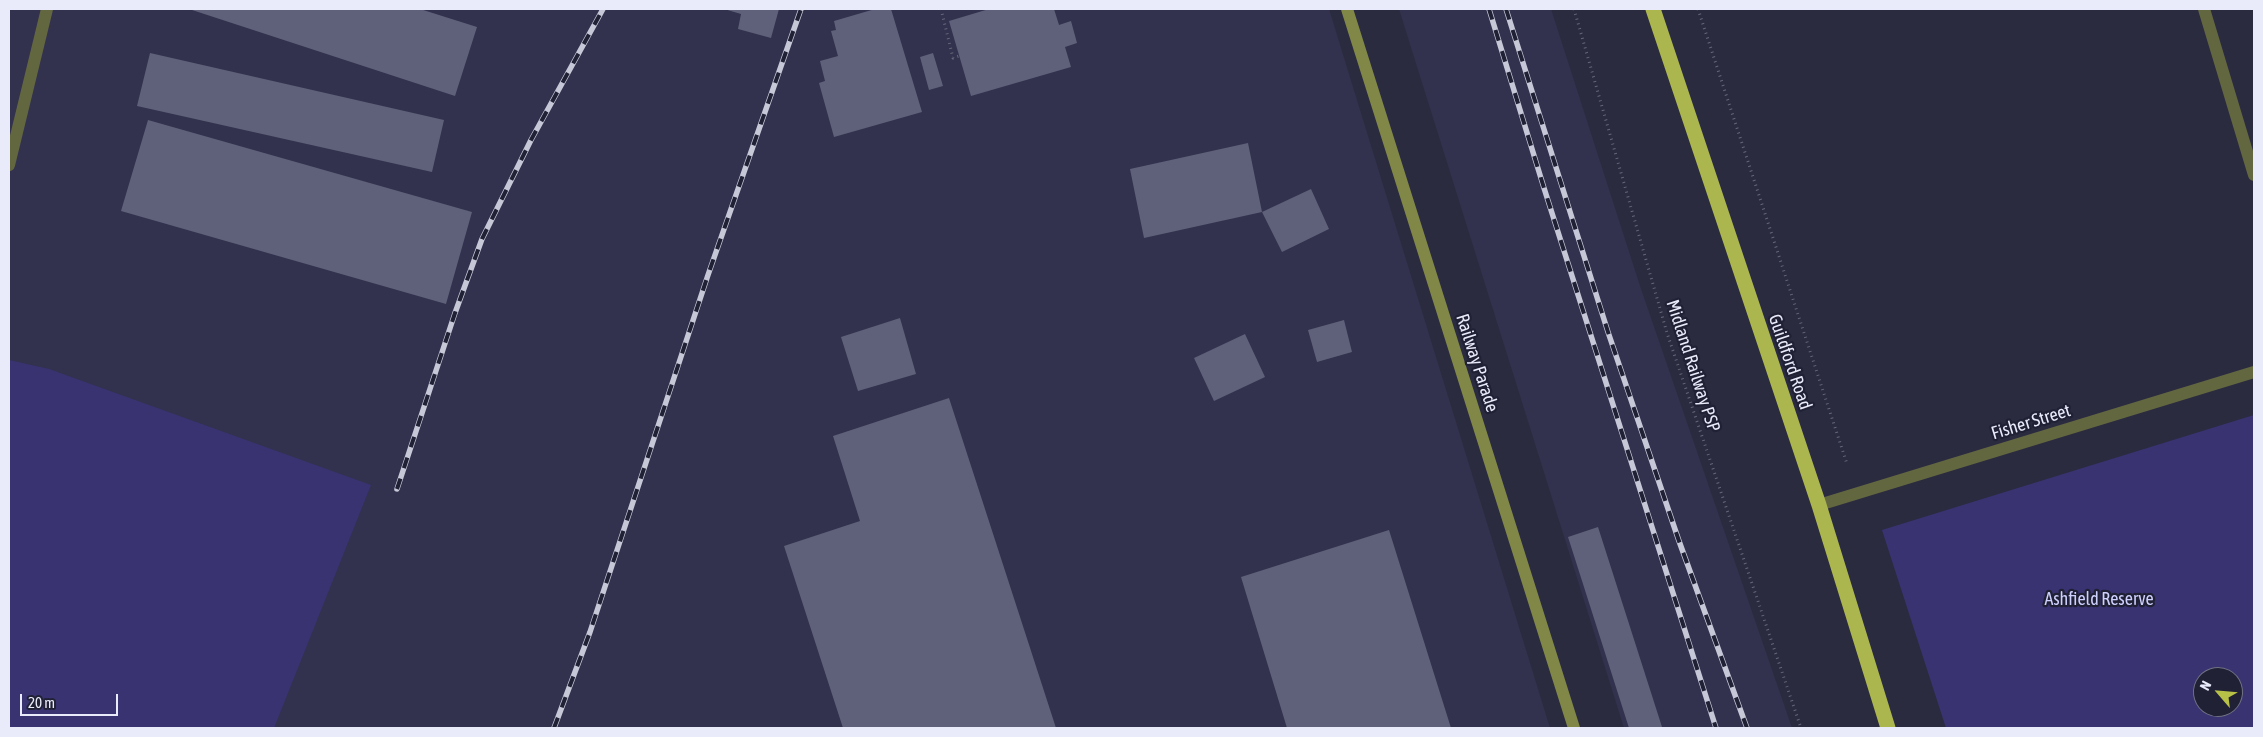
<!DOCTYPE html>
<html>
<head>
<meta charset="utf-8">
<style>
  body { margin:0 }
  #map { position:relative; width:2263px; height:737px; overflow:hidden; background:#2b2b40; font-family:"Asap Condensed",sans-serif }
  canvas { display:block }
  .frame { position:absolute; inset:0; border:10px solid #eaebfa; pointer-events:none }
  .north { position:absolute; left:2193px; top:667px; width:50px; height:50px; box-sizing:border-box; background:#212136; border:1px solid #717284; border-radius:50%; rotate:297deg; font-size:14px; font-weight:700; line-height:20px; text-align:center; color:#eaebfa }
  .north::after { content:''; display:block; margin:auto; width:18px; height:22px; background:#b7c148; clip-path:polygon(50% 0,100% 100%,50% 72%,0 100%) }
  .scale { position:absolute; left:20px; top:694px; width:98px; height:22px; box-sizing:border-box; border:2px solid #eaebfa; border-top:0; padding-left:6px; font-size:15px; line-height:18px; white-space:nowrap; color:#eaebfa; -webkit-text-stroke:4px #212136; paint-order:stroke }
</style>
</head>
<body>
<div id="map">
<canvas width="2263" height="737"></canvas>
<div class="frame"></div>
<div class="north">N</div>
<div class="scale">20 m</div>
</div>
<script>
const ctx = document.querySelector('canvas').getContext('2d');
ctx.lineJoin = 'round';
function paint(path, color) { ctx.fillStyle = color; ctx.fill(path, 'evenodd'); }
const shape = rows => new Path2D(rows.map(r => 'M' + r).join(''));
function strokePath(path, color, width, dash) { ctx.strokeStyle = color; ctx.lineWidth = width; ctx.lineCap = dash ? 'butt' : 'round'; ctx.setLineDash(dash || []); ctx.stroke(path); }
function label(font, color, halo, rows, align = 'center') {
  ctx.font = font + ' "Asap Condensed",sans-serif'; ctx.lineWidth = 4.5; ctx.setLineDash([]); ctx.textBaseline = 'middle'; ctx.strokeStyle = halo; ctx.fillStyle = color; for (const [text, x, y, turn = 0] of rows) {
    ctx.save(); ctx.translate(x, y); ctx.rotate((+turn || 0) * Math.PI / 180); ctx.textAlign = isNaN(turn) ? turn : align; if (halo) ctx.strokeText(text, 0, 0); ctx.fillText(text, 0, 0); ctx.restore();
  }
}
paint(shape([
  [9,9,1329,9,1550,728,9,728],
  [1399,9,1551,9,1641,289,1792,728,1624,728]
]), '#32324e');
paint(shape([
  [9,360,49,369,371,485,274,728,9,728],
  [2254,415,2254,728,1946,728,1882,530],
  [2203,677,2233,677,2233,707,2203,707]
]), '#393372');
paint(shape([
  [189,9,420,9,477,27,455,96],
  [724,9,779,9,771,38,738,29,741,14],
  [875,9,891,9,922,112,834,137,819,83,825,81,820,61,838,56,831,31,836,30,834,21],
  [989,9,1054,9,1059,25,1071,21,1077,43,1065,47,1071,67,971,96,949,21],
  [150,53,444,120,432,172,137,106],
  [933,53,943,86,929,90,920,57],
  [148,120,472,212,446,304,121,211],
  [1248,143,1262,212,1144,238,1130,169],
  [1311,189,1329,229,1282,252,1262,212],
  [900,318,916,374,858,391,841,337],
  [1344,320,1352,352,1317,362,1308,330],
  [1245,334,1265,377,1214,401,1194,358],
  [949,398,1056,728,843,728,784,546,860,521,833,436],
  [1598,527,1662,727,1659,728,1629,728,1568,537],
  [1389,530,1451,728,1287,728,1241,577]
]), '#5f6079');
strokePath(shape([
  [941,9,953,58,959,56],
  [1574,9,1667,333,1801,728],
  [1698,9,1847,464]
]), '#67677a', 3, [1, 4]);
strokePath(shape([
  [2204,9,2254,175],
  [9,165,47,9],
  [1819,505,2254,372]
]), '#636740', 12);
strokePath(shape([
  [1347,9,1574,728]
]), '#808747', 12);
strokePath(shape([
  [1653,9,1819,505,1888,728]
]), '#acb64e', 15);
const rail = shape([
  [1489,9,1544,188,1716,728],
  [1506,9,1608,332,1679,541,1747,728],
  [397,489,455,313,482,239,531,140,603,9],
  [554,728,590,632,708,275,801,9]
]);
strokePath(rail, '#c6c7d7', 5.5);
strokePath(rail, '#212136', 4, [11]);
label('18px', '#eaebfa', '#212136', [
  ["Guildford Road",1790,362,71],
  ["Railway Parade",1477,363,72],
  ["Midland Railway PSP",1693,366,72],
  ["Fisher Street",2031,422,-17]
]);
label('18px', '#ced0fd', '#212136', [
  ["Ashfield Reserve",2099,599]
]);
</script>
</body>
</html>
